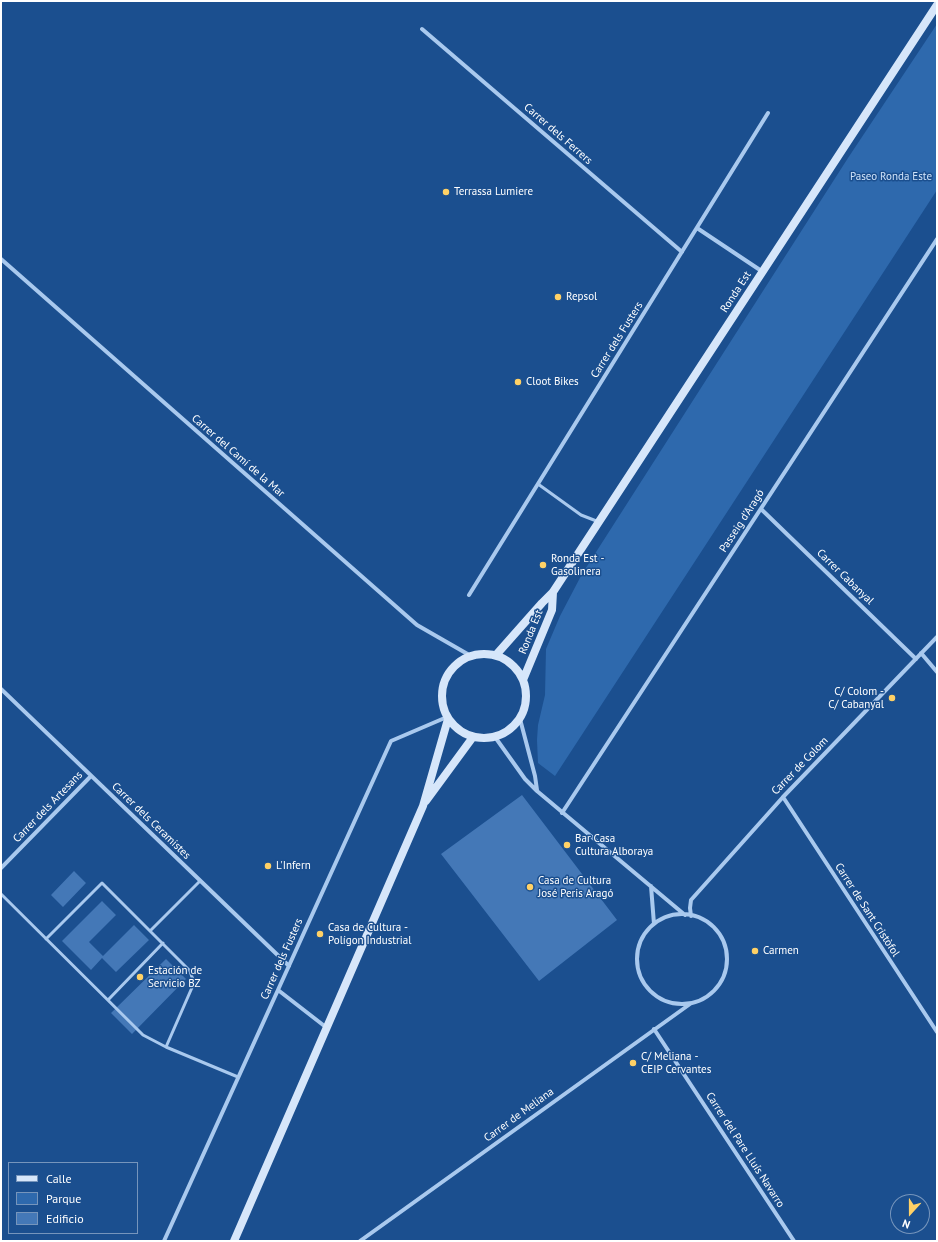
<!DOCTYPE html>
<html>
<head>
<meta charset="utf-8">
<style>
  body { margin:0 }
  #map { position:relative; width:938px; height:1242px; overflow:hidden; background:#1b4f8f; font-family:"PT Sans",sans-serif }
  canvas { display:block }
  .frame { position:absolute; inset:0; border:2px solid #fff; pointer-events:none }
  .legend { position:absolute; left:8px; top:1162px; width:130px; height:72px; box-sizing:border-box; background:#1b4f8f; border:1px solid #7695bc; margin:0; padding:5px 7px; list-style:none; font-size:12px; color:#fff }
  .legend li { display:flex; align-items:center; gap:8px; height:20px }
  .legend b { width:20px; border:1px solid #7695bc }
  .north { position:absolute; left:890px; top:1194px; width:40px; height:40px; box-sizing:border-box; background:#1b4f8f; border:1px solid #7695bc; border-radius:50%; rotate:201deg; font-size:11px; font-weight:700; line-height:16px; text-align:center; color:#fff }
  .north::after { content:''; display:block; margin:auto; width:14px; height:18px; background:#ffd166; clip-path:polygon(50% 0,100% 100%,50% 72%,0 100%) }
</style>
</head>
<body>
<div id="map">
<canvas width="938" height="1242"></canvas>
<div class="frame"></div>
<ul class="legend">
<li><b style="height:5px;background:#d6e6fa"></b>Calle</li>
<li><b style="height:11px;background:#2e69ad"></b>Parque</li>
<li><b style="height:11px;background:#4478b7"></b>Edificio</li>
</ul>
<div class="north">N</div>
</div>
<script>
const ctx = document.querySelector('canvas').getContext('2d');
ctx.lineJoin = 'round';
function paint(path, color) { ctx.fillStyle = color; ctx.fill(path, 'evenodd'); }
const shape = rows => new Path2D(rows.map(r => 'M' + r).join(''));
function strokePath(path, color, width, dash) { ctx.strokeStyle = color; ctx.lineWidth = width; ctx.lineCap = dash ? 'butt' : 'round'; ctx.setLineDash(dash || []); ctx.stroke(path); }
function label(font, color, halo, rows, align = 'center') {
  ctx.font = font + ' "PT Sans",sans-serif'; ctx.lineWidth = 3; ctx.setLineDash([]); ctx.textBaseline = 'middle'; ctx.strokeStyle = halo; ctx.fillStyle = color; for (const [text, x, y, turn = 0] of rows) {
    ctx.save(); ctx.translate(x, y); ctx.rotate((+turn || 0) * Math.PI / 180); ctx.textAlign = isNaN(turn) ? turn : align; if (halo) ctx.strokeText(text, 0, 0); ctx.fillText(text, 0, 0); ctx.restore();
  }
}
paint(shape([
  [937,24,937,190,555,776,538,763,537,740,538,725,545,695,546,649,560,616,582,574,848,158]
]), '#2e69ad');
paint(shape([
  [522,795,617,920,539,981,441,854],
  [74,871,86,883,63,907,51,895],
  [102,901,116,915,89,942,103,956,134,925,149,940,116,972,102,958,91,970,62,941],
  [166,959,186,979,132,1034,111,1013]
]), '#4478b7');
strokePath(shape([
  [538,484,581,515,599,522],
  [1,894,143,1035,166,1047,238,1077],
  [150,931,200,881],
  [46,939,102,883,190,971,194,983,166,1047],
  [108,1000,163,943]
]), '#a9c9ee', 3);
strokePath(shape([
  [422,29,682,252],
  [697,228,763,272],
  [1,259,417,625,471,656],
  [761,509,916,659],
  [469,595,768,113],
  [921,653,937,672],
  [1,689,289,966],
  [520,719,535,776,537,790],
  [495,737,525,779,537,791,685,915],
  [783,797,937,1032],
  [562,813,937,239],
  [1,868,91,776],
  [651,886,654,924],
  '637 959a45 45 0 1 1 90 0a45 45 0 1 1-90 0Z',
  [691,916,690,908,691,900,783,797,937,637],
  [278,990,327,1028],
  [654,1029,794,1241],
  [164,1241,391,741,447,717],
  [360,1241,690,1004]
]), '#a9c9ee', 4);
strokePath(shape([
  '442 696a42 42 0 1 1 84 0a42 42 0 1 1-84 0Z',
  [496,655,542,603,553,592,937,5],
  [523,680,552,610,553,592],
  [426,801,473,737],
  [234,1241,423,806,448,719]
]), '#d6e6fa', 8);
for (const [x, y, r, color] of [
  [446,192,4,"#ffd166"],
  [558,297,4,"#ffd166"],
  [518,382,4,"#ffd166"],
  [543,565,4,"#ffd166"],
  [892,698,4,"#ffd166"],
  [567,845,4,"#ffd166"],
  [268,866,4,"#ffd166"],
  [530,887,4,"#ffd166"],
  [320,934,4,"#ffd166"],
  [755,951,4,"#ffd166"],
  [140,977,4,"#ffd166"],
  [633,1063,4,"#ffd166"]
]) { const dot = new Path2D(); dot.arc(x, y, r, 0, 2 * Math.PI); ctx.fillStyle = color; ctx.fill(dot); strokePath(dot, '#1b4f8f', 1.5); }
label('11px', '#fff', '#1b4f8f', [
  ["Carrer dels Ferrers",558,134,41],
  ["Ronda Est",736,292,-57],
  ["Carrer dels Fusters",617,340,-58],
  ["Carrer del Camí de la Mar",238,456,41],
  ["Passeig d'Aragó",742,521,-57],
  ["Carrer Cabanyal",845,577,44],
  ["Ronda Est",531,632,-68],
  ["Carrer de Colom",800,766,-46],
  ["Carrer dels Artesans",48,807,-46],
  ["Carrer dels Ceramistes",151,821,44],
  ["Carrer de Sant Cristòfol",867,910,57],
  ["Carrer dels Fusters",282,959,-66],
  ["Carrer de Meliana",519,1115,-36],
  ["Carrer del Pare Lluís Navarro",745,1150,57]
]);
label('11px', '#cfe3fa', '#1b4f8f', [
  ["Paseo Ronda Este",891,177]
]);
label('11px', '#fff', '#1b4f8f', [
  ["Terrassa Lumiere",454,192],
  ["Repsol",566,297],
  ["Cloot Bikes",526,382],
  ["Ronda Est -",551,559],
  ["Gasolinera",551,572],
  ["C/ Colom -",884,692,"right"],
  ["C/ Cabanyal",884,705,"right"],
  ["Bar Casa",575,839],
  ["Cultura Alboraya",575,852],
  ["L'Infern",276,866],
  ["Casa de Cultura",538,881],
  ["José Peris Aragó",538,894],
  ["Casa de Cultura -",328,928],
  ["Polígon Industrial",328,941],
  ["Carmen",763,951],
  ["Estación de",148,971],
  ["Servicio BZ",148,984],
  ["C/ Meliana -",641,1057],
  ["CEIP Cervantes",641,1070]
], 'left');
</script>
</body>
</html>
